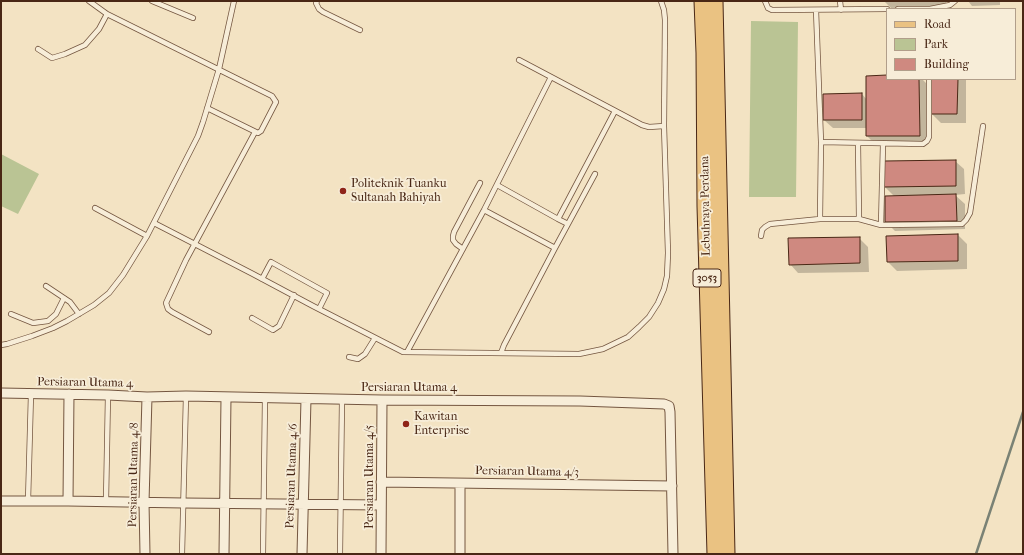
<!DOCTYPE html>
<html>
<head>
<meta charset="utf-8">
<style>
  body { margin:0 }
  #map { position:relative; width:1024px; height:555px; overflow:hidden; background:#f3e3c3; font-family:"IM FELL French Canon",serif }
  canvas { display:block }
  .frame { position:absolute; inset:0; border:2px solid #492715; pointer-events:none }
  .legend { position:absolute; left:886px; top:8px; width:130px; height:72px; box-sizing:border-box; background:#f7edd8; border:1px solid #b19e8a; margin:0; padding:5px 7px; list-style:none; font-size:12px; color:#492715 }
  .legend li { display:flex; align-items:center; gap:8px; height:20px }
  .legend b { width:20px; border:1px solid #b19e8a }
</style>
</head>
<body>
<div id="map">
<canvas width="1024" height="555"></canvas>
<div class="frame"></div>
<ul class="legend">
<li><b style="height:5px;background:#eac282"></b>Road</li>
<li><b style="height:11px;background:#bac494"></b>Park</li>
<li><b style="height:11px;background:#cf8980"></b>Building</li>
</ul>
</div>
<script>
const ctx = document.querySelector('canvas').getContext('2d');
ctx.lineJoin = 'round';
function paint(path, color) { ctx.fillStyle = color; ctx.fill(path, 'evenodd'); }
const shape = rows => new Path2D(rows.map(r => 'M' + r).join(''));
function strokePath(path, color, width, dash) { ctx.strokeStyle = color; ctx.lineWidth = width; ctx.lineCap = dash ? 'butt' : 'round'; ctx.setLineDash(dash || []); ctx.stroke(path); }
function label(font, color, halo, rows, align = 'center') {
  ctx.font = font + ' "IM FELL French Canon",serif'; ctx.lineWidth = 3.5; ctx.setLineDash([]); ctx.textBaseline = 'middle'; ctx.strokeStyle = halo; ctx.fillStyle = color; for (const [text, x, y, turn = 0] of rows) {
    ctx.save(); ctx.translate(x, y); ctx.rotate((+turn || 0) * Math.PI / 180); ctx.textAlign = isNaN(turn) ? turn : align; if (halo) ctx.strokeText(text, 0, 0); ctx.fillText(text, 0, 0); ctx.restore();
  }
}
paint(shape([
  [751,21,798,22,796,197,749,197],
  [1,154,39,174,18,214,1,206]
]), '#bac494');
paint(shape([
  [884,1,946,1,946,7,891,8],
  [968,1,1000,1,1000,5,972,6],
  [887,76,887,79,922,79,928,85,928,144,876,145,867,136,867,128,833,128,824,120,862,94,867,100],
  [932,79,966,79,966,123,941,123,932,114],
  [955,161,964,169,965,194,955,195,965,204,965,229,895,231,886,222,895,197,885,187],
  [958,235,967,244,967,269,897,271,888,262],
  [859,238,868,247,869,272,798,273,790,264]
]), '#0003');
strokePath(shape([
  [976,554,1023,412]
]), '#7a8275', 2.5);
const building = shape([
  [887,75,887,79,919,79,920,136,866,136,866,76,887,75],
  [931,79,958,79,957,114,931,114,931,79],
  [862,93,862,120,823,120,823,94,862,93],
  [956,160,956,186,884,187,884,161,956,160],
  [956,194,957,221,885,222,885,196,956,194],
  [958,234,958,261,887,262,886,236,958,234],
  [860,237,860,263,789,265,788,238,860,237]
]);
paint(building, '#cf8980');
strokePath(building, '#492715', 1);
const service = shape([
  [89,1,107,14,272,96,276,102,261,131,258,133,207,108],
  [152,1,193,18],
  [317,1,316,3,319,9,323,12,360,30],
  [765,1,768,8,772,10,887,9],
  [840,1,841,10],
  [898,9,930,9,950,5,955,1],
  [816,10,821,142,820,219],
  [38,49,52,58,65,54,85,45,99,29,107,14],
  [519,60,642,125,649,127,664,126],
  [821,142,923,144,927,141,929,137,929,79],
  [858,143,859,219],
  [497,185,558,219,568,224],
  [95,208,147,236],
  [484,210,555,248],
  [558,219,615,111],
  [154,223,253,274,313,306,403,352,579,354,603,349,628,337,639,327,649,317,658,303,664,289,667,276,668,253,664,126,665,20,664,10,661,1],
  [881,225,883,144],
  [761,236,762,230,765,227,770,224,820,219,859,219,881,225,962,224,966,220,970,213,983,126],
  [463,249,456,244,453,240,453,236,454,232,480,183],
  [262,279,271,262,327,293,319,309],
  [46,286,70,302,79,314],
  [11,314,33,323,48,321,56,314,64,298],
  [252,318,273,330,279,326,294,295],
  [209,332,172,312,168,309,166,303,186,260,255,132],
  [1,345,7,344,32,336,53,328,67,321,94,305,109,293,123,275,147,236,198,136,203,122,219,69,234,1],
  [407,352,484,210,551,77],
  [501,353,504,345,555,248,595,174],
  [349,357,358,359,365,354,375,338],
  [28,501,31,394],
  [106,501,108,395],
  [182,554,186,396],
  [263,554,265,398],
  [340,554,342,400]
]);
const minor = shape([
  [1,393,108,395,147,397,186,396,382,400,580,401,664,404,669,406,670,412,673,554],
  [381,482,672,486],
  [1,501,68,501,183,503,381,505],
  [68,501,69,394],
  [145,554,144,502,147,397],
  [224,554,226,398],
  [302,554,306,399],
  [381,554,382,400],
  [460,554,460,484]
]);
const primary = shape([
  [702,1,704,53,705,206,715,554],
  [715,1,727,554]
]);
strokePath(service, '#745640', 6);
strokePath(minor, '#745640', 11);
strokePath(primary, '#492715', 17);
strokePath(service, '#f7edd8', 4.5);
strokePath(minor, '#f7edd8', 9);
strokePath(primary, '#eac282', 15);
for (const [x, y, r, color] of [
  [343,191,4,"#8f2418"],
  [406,424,4,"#8f2418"]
]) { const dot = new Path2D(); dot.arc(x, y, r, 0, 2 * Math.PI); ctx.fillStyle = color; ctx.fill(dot); strokePath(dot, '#f7edd8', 1.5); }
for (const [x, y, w] of [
  [707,278,28]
]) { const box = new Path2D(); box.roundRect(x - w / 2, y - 9, w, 18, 3); ctx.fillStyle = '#f7edd8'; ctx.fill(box); strokePath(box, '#492715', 1); }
label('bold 11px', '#492715', null, [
  ["3053",707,278]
]);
label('12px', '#492715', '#f7edd8', [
  ["Politeknik Tuanku",351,184],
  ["Sultanah Bahiyah",351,198],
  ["Kawitan",414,417],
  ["Enterprise",414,431]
], 'left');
label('12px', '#492715', '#f7edd8', [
  ["Lebuhraya Perdana",706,206,-91],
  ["Persiaran Utama 4",85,383,1],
  ["Persiaran Utama 4",409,388],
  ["Persiaran Utama 4/3",527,472,1],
  ["Persiaran Utama 4/8",134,475,-89],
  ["Persiaran Utama 4/6",292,476,-88],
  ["Persiaran Utama 4/5",370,477,-90]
]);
</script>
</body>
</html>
